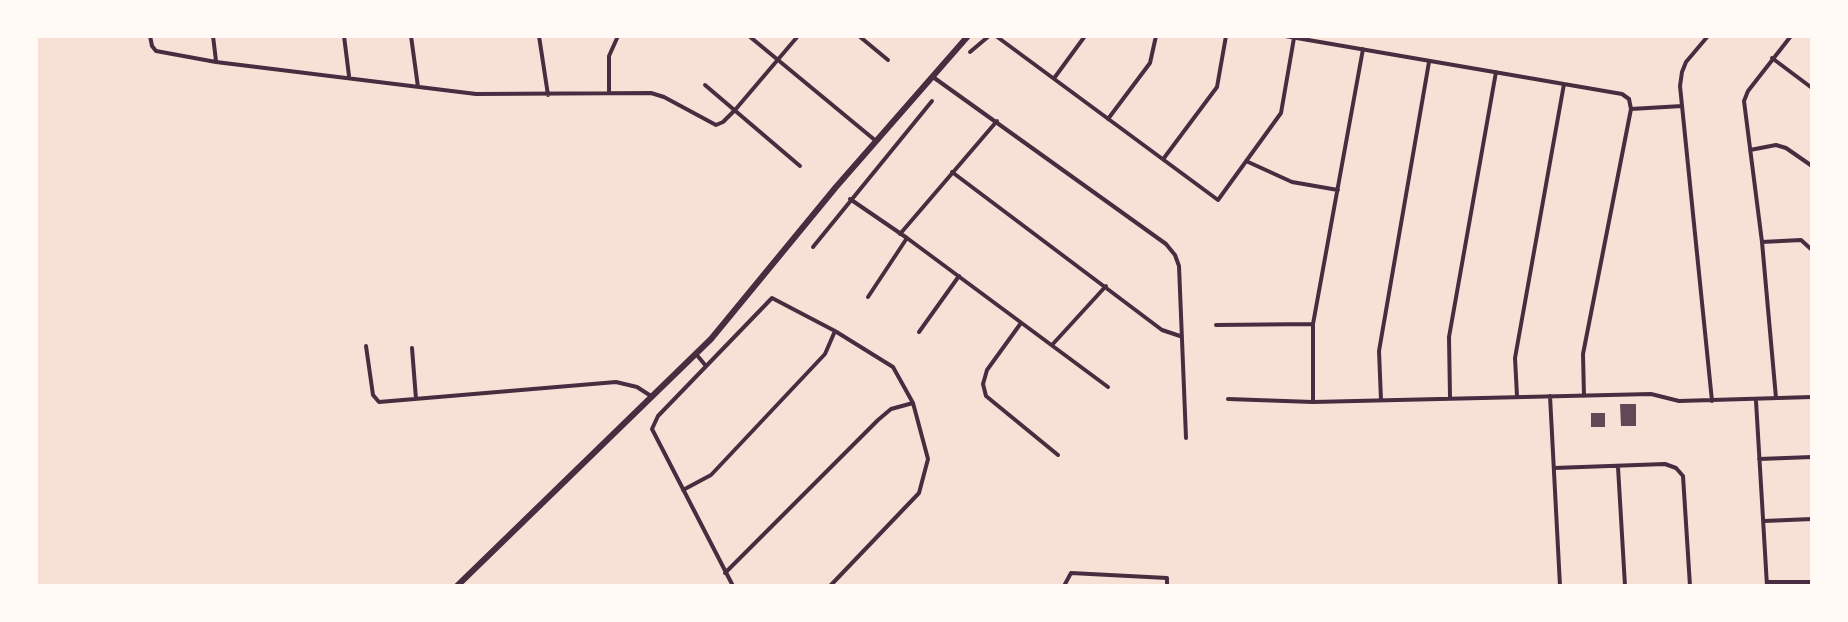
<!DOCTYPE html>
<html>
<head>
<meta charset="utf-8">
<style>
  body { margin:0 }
  #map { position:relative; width:1848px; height:622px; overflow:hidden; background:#f7e1d7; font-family:"Source Sans 3",sans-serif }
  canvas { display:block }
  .frame { position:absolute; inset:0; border:38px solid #fffaf5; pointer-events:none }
</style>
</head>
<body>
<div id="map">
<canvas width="1848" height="622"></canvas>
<div class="frame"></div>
</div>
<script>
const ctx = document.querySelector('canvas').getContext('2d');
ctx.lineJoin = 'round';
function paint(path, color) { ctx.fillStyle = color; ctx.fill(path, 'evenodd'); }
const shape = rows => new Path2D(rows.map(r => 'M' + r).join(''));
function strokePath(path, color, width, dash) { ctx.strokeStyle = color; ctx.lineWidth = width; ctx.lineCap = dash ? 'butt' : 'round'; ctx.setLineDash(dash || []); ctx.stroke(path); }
paint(shape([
  [1620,404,1636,404,1636,426,1621,426],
  [1591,413,1605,413,1605,427,1591,427]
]), '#644757');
strokePath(shape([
  [150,36,152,46,156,51,216,62,476,94,651,93,664,97,716,125,723,122,735,110,798,36],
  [213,36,216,61],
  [344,36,349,76],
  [411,36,418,87],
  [539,36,548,95],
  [749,36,876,141],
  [859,36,888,60],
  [996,36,1218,200,1281,113,1294,38],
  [1285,36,1622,94,1629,99,1631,109],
  [1708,36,1686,62,1682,72,1680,86,1712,401],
  [970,52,989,36],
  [1772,58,1812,88],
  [933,77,1166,244,1175,255,1179,266,1186,438],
  [1055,77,1085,36],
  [705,85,800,166],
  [609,92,609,56,618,36],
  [1631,109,1682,106],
  [1108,119,1150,63,1156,36],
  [1750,150,1776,145,1786,148,1812,166],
  [1164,158,1217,87,1226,36],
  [1246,161,1292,182,1338,190],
  [952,172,1162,330,1180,336],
  [850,199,907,238,1108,387],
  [900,234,997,121],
  [1762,242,1801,240,1812,250],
  [813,247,932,101],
  [868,297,907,238],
  [1021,323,987,370,983,384,986,396,1058,455],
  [1216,325,1313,324],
  [919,332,959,276],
  [1052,345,1106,286],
  [366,346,373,395,379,402,616,382,637,387,651,396],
  [412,348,416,399],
  [696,354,706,366],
  [1517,396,1515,358,1564,84],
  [1550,396,1560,586],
  [1584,396,1583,354,1631,109],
  [1450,397,1449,337,1496,72],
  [1776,398,1762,242,1744,101,1748,91,1791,36],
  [1228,399,1313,402,1651,394,1679,401,1812,397],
  [1381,400,1379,351,1429,62],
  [1756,401,1767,586],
  [1313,402,1313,324,1363,49],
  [1759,459,1812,457],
  [1618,467,1625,586],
  [1554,468,1665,464,1676,468,1683,476,1690,586],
  [683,490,711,475,825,354,835,331],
  [1764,521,1812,519],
  [725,573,878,420,891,409,913,403],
  [1767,582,1812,582],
  [733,586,652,429,658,416,772,298,835,331,893,367,913,403,928,459,919,493,830,586],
  [954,586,956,586],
  [1064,586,1071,573,1167,578,1167,586]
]), '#4a2c40', 4);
strokePath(shape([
  [457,586,711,339,836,187,968,36]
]), '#4a2c40', 6);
</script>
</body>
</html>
